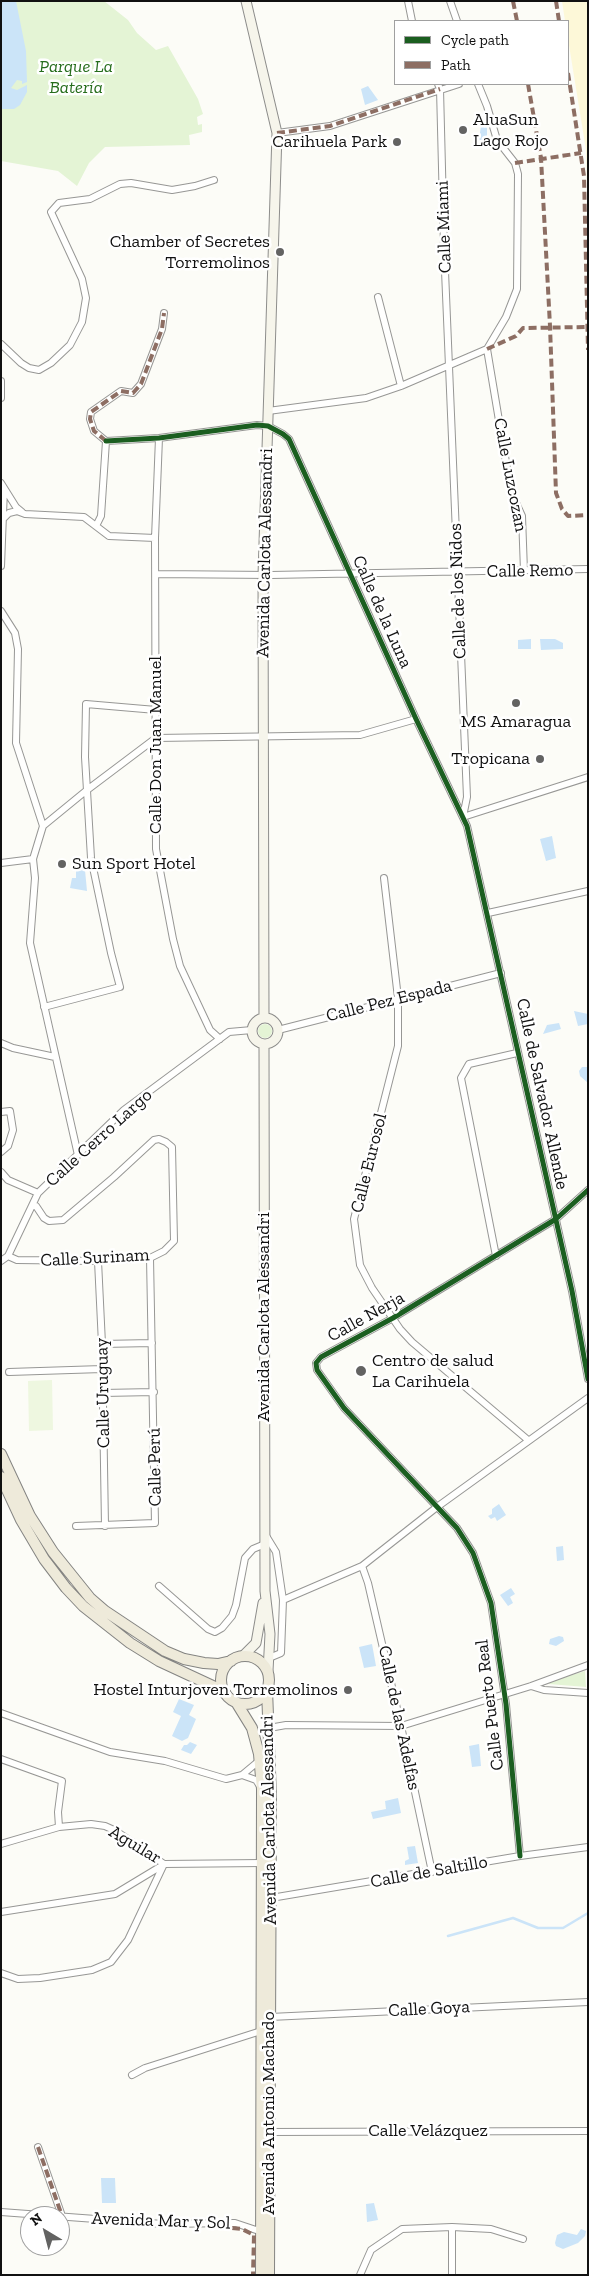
<!DOCTYPE html>
<html>
<head>
<meta charset="utf-8">
<style>
  body { margin:0 }
  #map { position:relative; width:589px; height:2276px; overflow:hidden; background:#fcfcf7; font-family:"Zilla Slab",serif }
  canvas { display:block }
  .frame { position:absolute; inset:0; border:2px solid #111; pointer-events:none }
  .legend { position:absolute; left:394px; top:20px; width:175px; height:65px; box-sizing:border-box; background:#fff; border:1px solid #a0a0a0; margin:0; padding:6px 9px; list-style:none; font-size:15px; color:#111 }
  .legend li { display:flex; align-items:center; gap:10px; height:25px }
  .legend b { width:25px; border:1px solid #a0a0a0 }
  .north { position:absolute; left:20px; top:2206px; width:50px; height:50px; box-sizing:border-box; background:#fff; border:1px solid #a0a0a0; border-radius:50%; rotate:323deg; font-size:14px; font-weight:700; line-height:20px; text-align:center; color:#111 }
  .north::after { content:''; display:block; margin:auto; width:18px; height:22px; background:#636362; clip-path:polygon(50% 0,100% 100%,50% 72%,0 100%) }
</style>
</head>
<body>
<div id="map">
<canvas width="589" height="2276"></canvas>
<div class="frame"></div>
<ul class="legend">
<li><b style="height:6px;background:#1b5e20"></b>Cycle path</li>
<li><b style="height:6px;background:#8d6e63"></b>Path</li>
</ul>
<div class="north">N</div>
</div>
<script>
const ctx = document.querySelector('canvas').getContext('2d');
ctx.lineJoin = 'round';
function paint(path, color) { ctx.fillStyle = color; ctx.fill(path, 'evenodd'); }
const shape = rows => new Path2D(rows.map(r => 'M' + r).join(''));
function strokePath(path, color, width, dash) { ctx.strokeStyle = color; ctx.lineWidth = width; ctx.lineCap = dash ? 'butt' : 'round'; ctx.setLineDash(dash || []); ctx.stroke(path); }
function label(font, color, halo, rows, align = 'center') {
  ctx.font = font + ' "Zilla Slab",serif'; ctx.lineWidth = 5; ctx.setLineDash([]); ctx.textBaseline = 'middle'; ctx.strokeStyle = halo; ctx.fillStyle = color; for (const [text, x, y, turn = 0] of rows) {
    ctx.save(); ctx.translate(x, y); ctx.rotate((+turn || 0) * Math.PI / 180); ctx.textAlign = isNaN(turn) ? turn : align; if (halo) ctx.strokeText(text, 0, 0); ctx.fillText(text, 0, 0); ctx.restore();
  }
}
paint(shape([
  [1,1,104,1,128,20,137,33,156,50,168,46,198,99,203,114,197,117,198,125,202,124,202,132,189,135,190,145,105,147,89,163,77,186,58,171,1,161],
  '258 1031a7 7 0 1 1 14 0a7 7 0 1 1-14 0Z',
  [585,1671,586,1687,549,1684,550,1682]
]), '#e4f4d5');
paint(shape([
  [562,1,588,1,588,222,586,150,568,39,568,21,565,21]
]), '#fdf8d8');
paint(shape([
  [52,1380,53,1430,29,1431,28,1381]
]), '#eef7e0');
paint(shape([
  [1,1,16,1,26,51,27,82,22,84,22,81,17,80,11,88,17,90,27,85,27,92,20,105,14,109,1,109],
  [368,86,378,100,365,105,361,89],
  [481,126,485,126,487,128,487,139,483,142,479,139],
  [531,639,531,649,518,649,518,640],
  [540,639,555,639,563,643,563,649,541,650],
  [552,836,556,858,546,861,540,839],
  [85,870,87,891,70,888,72,878,76,878,76,871],
  [574,1011,588,1014,588,1024,578,1026],
  [559,1023,561,1029,543,1034,547,1025],
  [582,1067,588,1067,588,1083,580,1076,579,1071],
  [499,1504,506,1515,497,1521,495,1517,491,1519,488,1516,492,1514,492,1509],
  [563,1546,564,1560,557,1561,556,1547],
  [511,1588,515,1594,510,1597,513,1603,508,1606,500,1595],
  [559,1636,563,1637,564,1641,556,1646,549,1644,550,1639],
  [372,1644,376,1666,364,1668,359,1647],
  [179,1699,194,1705,189,1715,196,1719,188,1738,182,1741,172,1736,181,1716,173,1712],
  [190,1742,197,1745,191,1754,181,1750,184,1745,187,1745],
  [479,1744,481,1766,472,1767,469,1746],
  [398,1798,401,1813,373,1819,371,1812,386,1809,385,1801],
  [415,1846,418,1863,405,1865,405,1861,409,1859,407,1847],
  [101,2178,115,2178,116,2203,102,2203],
  [374,2203,378,2220,367,2222,366,2204],
  [581,2229,586,2231,585,2236,578,2243,563,2249,556,2246,555,2243,557,2235,564,2232,577,2235]
]), '#cbe4f8');
strokePath(shape([
  [448,1936,513,1918,538,1928,563,1928,588,1913]
]), '#cbe4f8', 2.5);
const street = shape([
  [408,1,412,21],
  [450,1,457,21],
  [438,84,440,89,444,247,467,797,463,817],
  [478,84,487,106,497,140,515,163,518,174,517,289,506,317,487,349],
  [277,133,330,126,459,84],
  [378,297,401,386],
  [1,344,21,363,29,368,39,370,51,363,70,345,82,322,86,298,82,279,51,212,59,203,90,199,120,184,131,183,172,190,195,186,214,180],
  [487,349,511,492,522,516,524,571],
  [1,381,1,398],
  [268,411,366,398,401,386,487,349],
  [159,438,155,538,156,849,173,939,180,966,210,1030,220,1039],
  [106,441,159,438,257,425,268,426,283,434,289,439,416,719,467,826,572,1291,588,1379],
  [106,441,94,431,90,419,91,412,121,391,133,393,141,384,162,329,164,313],
  [1,483,16,507,22,512],
  [3,519,9,513,17,511,25,514,84,517,109,536,155,538],
  [96,526,101,516,106,441],
  [1,566,4,489],
  [156,574,271,575,588,569],
  [1,611,15,633,18,649,16,743,43,826],
  [463,817,588,777],
  [33,859,35,878,30,943,78,1155],
  [1,863,33,859,43,826,87,790,156,738,360,735,416,719],
  [384,878,398,998,398,1046,354,1219,360,1265,372,1288,400,1329,412,1342,528,1440],
  [488,913,588,891],
  [44,1007,120,987,111,953,91,858,85,757,86,704,156,710],
  [278,1030,501,973],
  [1,1043,13,1048,55,1057],
  [1,1112,10,1111,13,1130,8,1146,1,1152],
  [1,1172,8,1180,38,1193],
  [8,1256,17,1260,98,1261,150,1258,164,1251,174,1241,172,1147,166,1142,159,1139,154,1140,114,1177,63,1220,49,1221,44,1218,36,1206,32,1206],
  [496,1256,461,1078,469,1064,517,1053],
  [1,1261,8,1256,38,1193,124,1110,229,1032,252,1030],
  [98,1261,102,1344,105,1526],
  [102,1344,152,1343],
  [9,1372,102,1369],
  [103,1393,154,1392],
  [76,1526,155,1523,150,1258],
  [265,1534,276,1552,283,1600,281,1653,269,1658],
  [362,1566,368,1583,401,1726,432,1872],
  [159,1586,208,1629,215,1632,222,1628,232,1616,236,1605,245,1558,253,1549,265,1544],
  [283,1600,362,1566,437,1507,588,1398],
  [531,1686,544,1690,588,1693],
  [1,1713,110,1752,165,1761,226,1779,242,1775,260,1760],
  [269,1728,286,1725,401,1726,531,1686,588,1665],
  [1,1759,62,1781,58,1812,59,1827],
  [242,1775,256,1780,261,1788],
  [1,1844,59,1827,91,1824,105,1826,116,1831,164,1864,262,1863],
  [520,1856,506,1704,491,1603,473,1553,457,1528,344,1408,317,1370,316,1363,321,1357,393,1318,556,1219,588,1190],
  [271,1898,520,1856,588,1847],
  [1,1912,115,1894,163,1865],
  [1,1973,18,1979,40,1978,92,1970,111,1962,128,1940,164,1864],
  [270,2017,588,2002],
  [132,2075,145,2068,261,2031],
  [267,2132,588,2131],
  [38,2147,62,2216],
  [1,2212,163,2224,235,2223,256,2230,263,2228],
  [360,2275,371,2250,402,2229,452,2227,491,2229,523,2239],
  [452,2275,452,2227]
]);
const secondary = shape([
  [246,1,277,133,263,575,264,1018],
  '252 1031a13 13 0 1 1 26 0a13 13 0 1 1-26 0Z',
  [264,1044,265,1591,270,1634,268,1671],
  [243,1656,256,1643,263,1603]
]);
const primary = shape([
  [1,1454,30,1516,53,1552,90,1598,105,1611,165,1651,184,1659,204,1663,218,1664,231,1661],
  [1,1477,21,1520,44,1559,66,1588,83,1606,130,1643,159,1661,215,1687,226,1694],
  '221 1680a24 24 0 1 1 48 0a24 24 0 1 1-48 0Z',
  [267,1689,271,1797,269,2275],
  [236,1702,252,1728,259,1754,262,1789,261,2275]
]);
strokePath(street, '#979795', 8);
strokePath(secondary, '#8d8d8b', 11);
strokePath(primary, '#848482', 12);
strokePath(street, '#fffffe', 6);
strokePath(secondary, '#f6f5eb', 9);
strokePath(primary, '#eeeada', 10);
strokePath(shape([
  [513,1,517,21],
  [556,1,559,21],
  [568,73,584,176,588,350],
  [528,84,541,158,550,326,556,493,562,509,568,516,588,515],
  [277,133,330,126,440,89],
  [515,163,581,153],
  [487,349,516,336,523,328,586,327],
  [106,441,94,431,90,419,91,412,121,391,133,393,141,384,162,329,164,313],
  [38,2147,62,2216],
  [232,2228,242,2229,254,2235,253,2275]
]), '#8d6e63', 4, [8, 4]);
strokePath(shape([
  [106,441,159,438,257,425,268,426,283,434,289,439,416,719,467,826,572,1291,588,1379],
  [520,1856,506,1704,491,1603,473,1553,457,1528,344,1408,317,1370,316,1363,321,1357,393,1318,556,1219,588,1190]
]), '#1b5e20', 5);
for (const [x, y, r, color] of [
  [463,130,5,"#636362"],
  [397,142,5,"#636362"],
  [280,252,5,"#636362"],
  [516,703,5,"#636362"],
  [540,759,5,"#636362"],
  [62,864,5,"#636362"],
  [361,1371,6,"#636362"],
  [348,1690,5,"#636362"]
]) { const dot = new Path2D(); dot.arc(x, y, r, 0, 2 * Math.PI); ctx.fillStyle = color; ctx.fill(dot); strokePath(dot, '#fff', 2); }
label('italic 18px', '#266d1c', '#fff', [
  ["Parque La",76,67],
  ["Batería",76,88]
]);
label('18px', '#111', '#fff', [
  ["AluaSun",473,120,"left"],
  ["Lago Rojo",473,141,"left"],
  ["Carihuela Park",387,142],
  ["Chamber of Secretes",270,242],
  ["Torremolinos",270,263],
  ["MS Amaragua",516,722,"center"],
  ["Tropicana",530,759],
  ["Sun Sport Hotel",72,864,"left"],
  ["Centro de salud",372,1361,"left"],
  ["La Carihuela",372,1382,"left"],
  ["Hostel Inturjoven Torremolinos",338,1690]
], 'right');
label('18px', '#111', '#fff', [
  ["Calle Miami",444,227,-92],
  ["Calle Luzcozan",510,475,79],
  ["Avenida Carlota Alessandri",265,553,-89],
  ["Calle Remo",530,571,-1],
  ["Calle de los Nidos",458,591,-92],
  ["Calle de la Luna",382,612,66],
  ["Calle Don Juan Manuel",156,745,-90],
  ["Calle Pez Espada",389,1001,-14],
  ["Calle de Salvador Allende",542,1094,78],
  ["Calle Cerro Largo",99,1138,-42],
  ["Calle Eurosol",369,1163,-76],
  ["Calle Surinam",95,1258,-3],
  ["Avenida Carlota Alessandri",264,1317,-90],
  ["Calle Nerja",366,1317,-29],
  ["Calle Uruguay",103,1393,-91],
  ["Calle Perú",155,1467,-91],
  ["Calle Puerto Real",490,1705,-97],
  ["Calle de las Adelfas",399,1718,78],
  ["Avenida Carlota Alessandri",269,1820,-91],
  ["Aguilar",135,1845,31],
  ["Calle de Saltillo",429,1872,-10],
  ["Calle Goya",429,2009,-3],
  ["Avenida Antonio Machado",269,2113,-90],
  ["Calle Velázquez",428,2131],
  ["Avenida Mar y Sol",161,2221,2]
]);
</script>
</body>
</html>
